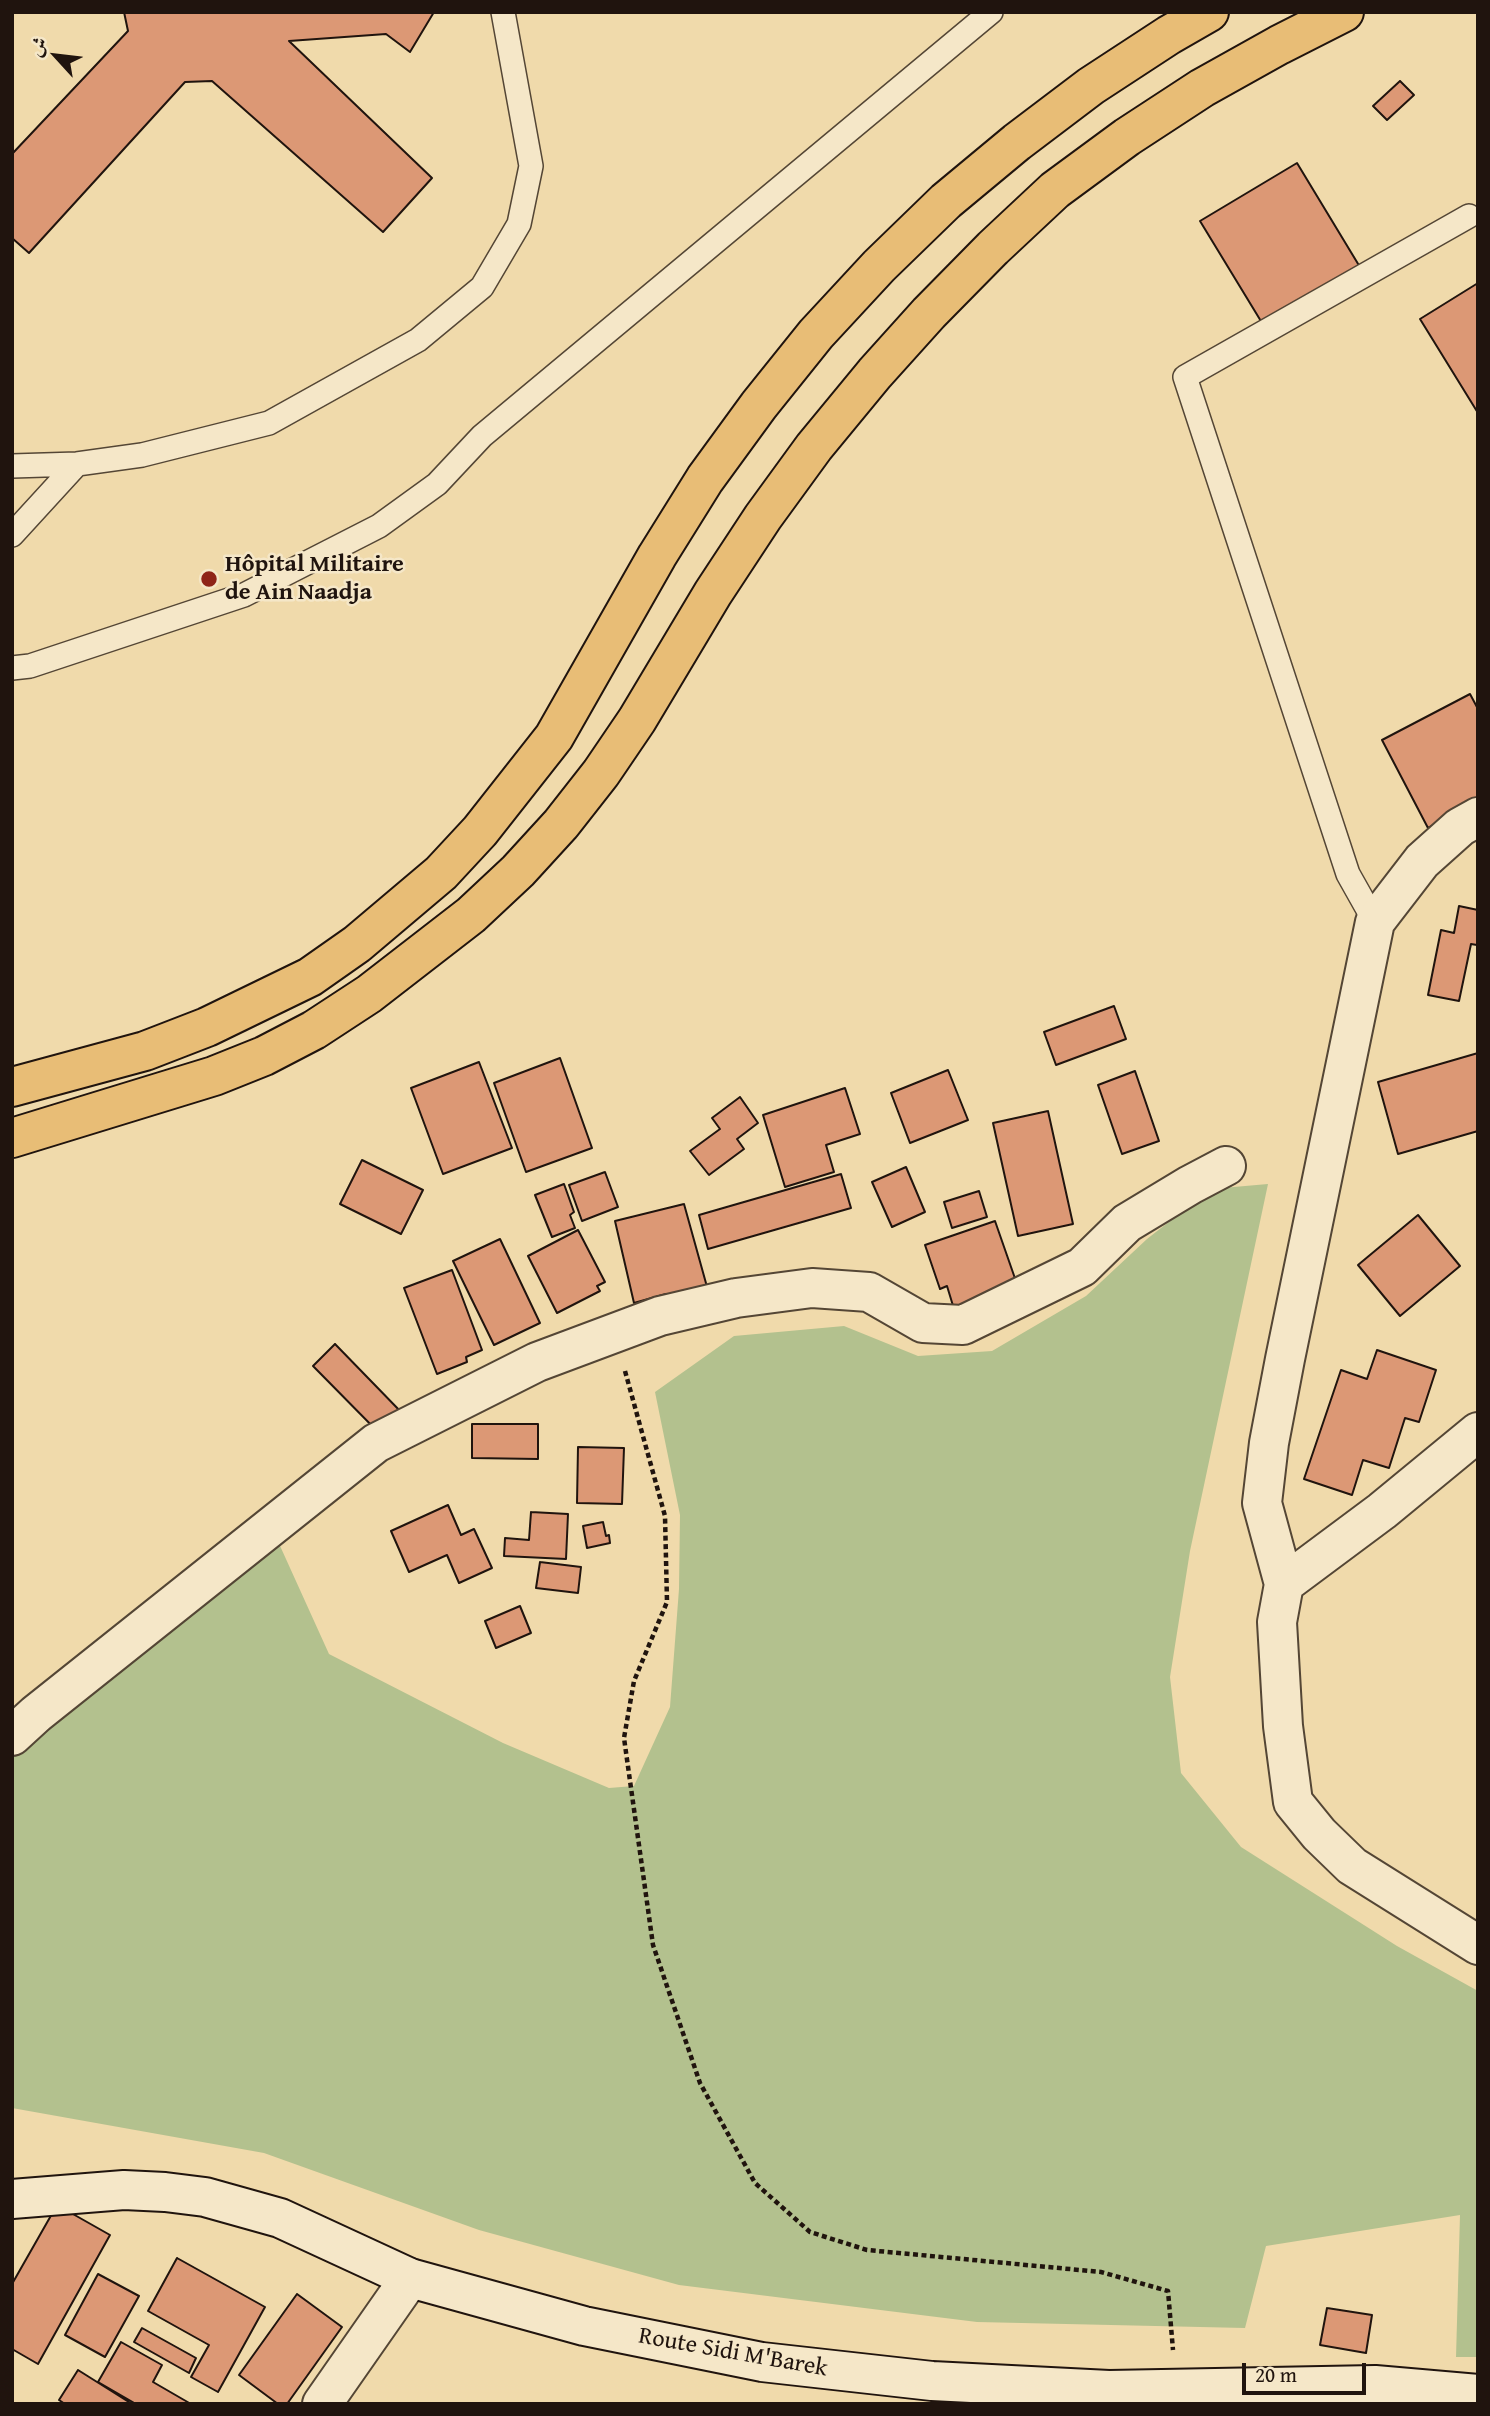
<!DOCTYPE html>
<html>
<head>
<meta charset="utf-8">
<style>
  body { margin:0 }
  #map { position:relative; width:1490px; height:2416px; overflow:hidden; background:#f0daab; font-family:"Gentium Book Plus",Amiri,serif }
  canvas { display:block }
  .frame { position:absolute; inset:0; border:14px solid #20140e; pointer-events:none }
  .north { position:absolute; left:21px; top:21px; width:70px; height:70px; -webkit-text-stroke:5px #f5e7c8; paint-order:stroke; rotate:297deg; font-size:19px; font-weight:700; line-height:28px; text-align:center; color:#20140e }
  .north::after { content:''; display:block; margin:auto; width:24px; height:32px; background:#20140e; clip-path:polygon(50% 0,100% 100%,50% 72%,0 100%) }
  .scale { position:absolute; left:1242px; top:2363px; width:124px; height:32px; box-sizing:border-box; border:4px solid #20140e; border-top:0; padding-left:9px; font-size:21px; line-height:24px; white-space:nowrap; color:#20140e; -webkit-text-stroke:5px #f5e7c8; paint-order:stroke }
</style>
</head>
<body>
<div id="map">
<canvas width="1490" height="2416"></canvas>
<div class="frame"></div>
<div class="north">ش</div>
<div class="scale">20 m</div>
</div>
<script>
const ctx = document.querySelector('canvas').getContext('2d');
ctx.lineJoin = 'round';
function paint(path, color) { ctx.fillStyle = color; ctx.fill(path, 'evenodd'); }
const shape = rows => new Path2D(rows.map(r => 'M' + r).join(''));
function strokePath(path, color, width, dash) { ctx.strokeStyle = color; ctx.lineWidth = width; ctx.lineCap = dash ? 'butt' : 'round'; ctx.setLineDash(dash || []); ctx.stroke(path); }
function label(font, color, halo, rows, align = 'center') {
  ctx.font = font + ' "Gentium Book Plus",serif'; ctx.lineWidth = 5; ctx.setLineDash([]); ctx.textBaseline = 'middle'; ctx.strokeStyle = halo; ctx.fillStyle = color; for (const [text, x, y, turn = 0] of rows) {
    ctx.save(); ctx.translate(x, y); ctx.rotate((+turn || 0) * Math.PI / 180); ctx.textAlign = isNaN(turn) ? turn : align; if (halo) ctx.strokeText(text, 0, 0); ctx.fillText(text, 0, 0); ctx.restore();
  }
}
paint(shape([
  [1268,1184,1190,1551,1170,1677,1181,1773,1241,1847,1397,1946,1478,1991,1478,2357,1456,2357,1460,2215,1266,2246,1245,2328,977,2322,679,2285,479,2230,264,2153,12,2108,12,1758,276,1537,329,1654,503,1743,609,1788,634,1786,670,1707,679,1589,680,1515,655,1392,734,1336,844,1326,918,1356,992,1351,1086,1296,1147,1239,1211,1189]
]), '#b3c18e');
const building = shape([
  [124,12,434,12,410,52,386,34,289,41,432,178,383,232,212,81,185,82,29,253,12,238,12,154,128,31,124,12],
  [1400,81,1414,95,1387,120,1373,106,1400,81],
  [1297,163,1366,277,1270,336,1200,221,1297,163],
  [1478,283,1478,413,1420,319,1478,283],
  [1470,694,1478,709,1478,802,1428,828,1382,740,1470,694],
  [1459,906,1478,910,1477,945,1471,944,1459,1001,1428,995,1441,930,1454,933,1459,906],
  [1114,1006,1126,1039,1056,1065,1044,1032,1114,1006],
  [1478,1053,1478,1131,1398,1154,1378,1082,1478,1053],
  [560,1058,592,1148,526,1172,494,1083,560,1058],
  [479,1062,512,1148,443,1174,411,1088,479,1062],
  [948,1070,968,1120,910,1143,891,1093,948,1070],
  [1135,1071,1159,1141,1122,1154,1098,1085,1135,1071],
  [845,1088,860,1134,826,1145,834,1172,785,1187,763,1115,845,1088],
  [740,1097,758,1123,737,1139,744,1149,709,1175,690,1151,720,1129,712,1118,740,1097],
  [1048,1111,1073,1224,1018,1236,993,1123,1048,1111],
  [362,1160,423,1190,401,1234,340,1204,362,1160],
  [906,1167,925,1212,892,1227,872,1182,906,1167],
  [605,1172,618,1207,582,1221,569,1185,605,1172],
  [841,1174,851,1208,708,1249,699,1215,841,1174],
  [564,1184,574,1212,570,1215,575,1228,552,1237,535,1195,564,1184],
  [979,1191,987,1217,952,1228,944,1202,979,1191],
  [684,1204,709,1294,669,1305,666,1294,634,1303,615,1221,684,1204],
  [1418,1215,1460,1266,1400,1316,1358,1265,1418,1215],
  [995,1221,1018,1287,954,1309,947,1286,940,1289,925,1245,995,1221],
  [578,1230,605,1282,597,1286,600,1291,557,1313,528,1256,578,1230],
  [500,1239,540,1323,494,1345,453,1261,500,1239],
  [452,1270,482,1350,466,1357,467,1362,437,1374,404,1288,452,1270],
  [335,1344,404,1415,382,1436,313,1366,335,1344],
  [1377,1350,1436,1370,1419,1422,1405,1418,1389,1468,1363,1460,1352,1495,1304,1479,1341,1370,1367,1379,1377,1350],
  [472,1424,538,1424,538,1459,472,1458,472,1424],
  [578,1447,624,1448,622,1504,577,1503,578,1447],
  [448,1505,461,1535,474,1529,492,1568,459,1583,447,1555,409,1572,391,1531,448,1505],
  [531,1512,568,1514,566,1559,504,1556,505,1538,529,1540,531,1512],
  [603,1522,606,1536,609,1535,610,1543,587,1548,583,1526,603,1522],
  [540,1562,581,1567,578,1593,536,1588,540,1562],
  [520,1606,531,1633,496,1648,485,1621,520,1606],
  [57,2205,110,2235,38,2364,12,2349,12,2284,57,2205],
  [177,2258,265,2307,218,2392,191,2377,209,2345,148,2311,177,2258],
  [98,2274,139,2296,105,2357,65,2335,98,2274],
  [297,2294,342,2327,287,2404,278,2404,239,2375,297,2294],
  [1327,2308,1372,2315,1366,2353,1320,2345,1327,2308],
  [142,2328,196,2358,189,2373,134,2342,142,2328],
  [121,2342,162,2365,153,2382,191,2404,136,2404,98,2382,121,2342],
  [78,2370,132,2404,65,2404,59,2400,78,2370]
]);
paint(building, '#dc9875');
strokePath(building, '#20140e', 2);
const service = shape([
  [12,466,77,464,142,455,269,423,418,340,482,287,519,224,531,166,503,12],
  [12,535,77,464],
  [12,668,30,666,244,595,379,526,437,484,482,436,991,12],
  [1375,922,1348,874,1185,377,1469,216]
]);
const minor = shape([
  [1478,817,1460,827,1422,861,1375,922,1285,1359,1269,1443,1262,1503,1284,1584,1277,1622,1283,1726,1293,1802,1319,1834,1352,1866,1478,1945],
  [1284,1584,1382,1511,1478,1432],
  [12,1736,36,1714,376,1443,537,1362,660,1316,736,1298,812,1288,869,1292,923,1323,963,1325,1082,1267,1127,1223,1190,1185,1226,1166],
  [322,2404,410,2278]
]);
const secondary = shape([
  [12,2199,124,2190,165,2192,205,2197,280,2218,410,2278,584,2326,762,2362,932,2381,1109,2390,1375,2385,1478,2394]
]);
const trunk = shape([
  [12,1087,145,1051,207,1027,310,977,357,944,441,873,480,831,554,737,657,556,705,479,759,405,816,334,879,266,946,201,1017,142,1091,86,1169,35,1209,12],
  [12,1138,214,1076,264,1056,314,1030,369,994,471,915,518,871,561,824,601,773,637,720,713,593,763,517,814,447,875,373,929,313,993,248,1055,190,1127,137,1202,88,1279,45,1344,12]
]);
strokePath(service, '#544635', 26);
strokePath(minor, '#544635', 42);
strokePath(secondary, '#20140e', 42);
strokePath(trunk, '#20140e', 42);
strokePath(shape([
  [625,1371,665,1516,667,1602,634,1681,624,1738,653,1945,700,2083,755,2183,810,2232,867,2250,1101,2272,1168,2291,1173,2350]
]), '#20140e', 4.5, [5, 3.5]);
strokePath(service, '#f5e7c8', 23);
strokePath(minor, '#f5e7c8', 38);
strokePath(secondary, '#f5e7c8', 38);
strokePath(trunk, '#e8bd76', 38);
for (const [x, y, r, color] of [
  [209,579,9,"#8f2418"]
]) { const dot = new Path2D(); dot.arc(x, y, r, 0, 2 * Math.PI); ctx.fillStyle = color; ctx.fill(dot); strokePath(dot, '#f5e7c8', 2.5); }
label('bold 24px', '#20140e', '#f5e7c8', [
  ["Hôpital Militaire",225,565],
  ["de Ain Naadja",225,593]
], 'left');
label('24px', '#20140e', '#f5e7c8', [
  ["Route Sidi M'Barek",733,2353,10]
]);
</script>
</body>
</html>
